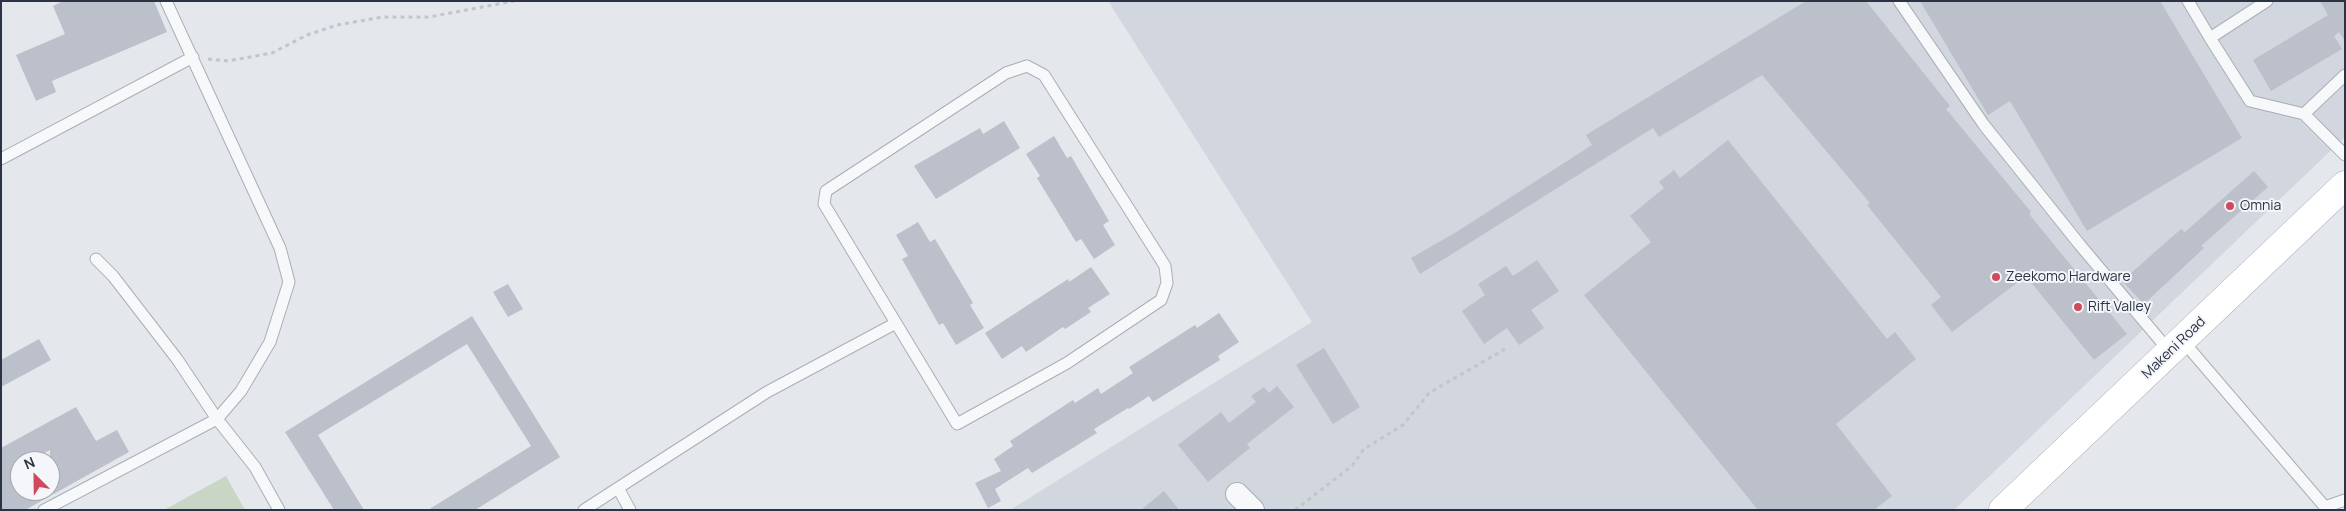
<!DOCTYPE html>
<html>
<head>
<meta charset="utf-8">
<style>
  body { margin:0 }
  #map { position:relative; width:2346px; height:511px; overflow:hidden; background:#e4e7ec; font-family:Manrope,sans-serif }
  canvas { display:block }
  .frame { position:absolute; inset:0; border:2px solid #2b3445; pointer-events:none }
  .north { position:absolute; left:10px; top:451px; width:50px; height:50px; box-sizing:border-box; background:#f4f6f9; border:1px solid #a4a8b1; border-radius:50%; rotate:337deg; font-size:14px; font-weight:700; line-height:20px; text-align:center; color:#2b3445 }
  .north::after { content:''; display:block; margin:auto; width:18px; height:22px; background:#d1495b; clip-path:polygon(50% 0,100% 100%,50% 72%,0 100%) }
</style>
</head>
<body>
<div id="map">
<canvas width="2346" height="511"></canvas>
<div class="frame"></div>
<div class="north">N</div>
</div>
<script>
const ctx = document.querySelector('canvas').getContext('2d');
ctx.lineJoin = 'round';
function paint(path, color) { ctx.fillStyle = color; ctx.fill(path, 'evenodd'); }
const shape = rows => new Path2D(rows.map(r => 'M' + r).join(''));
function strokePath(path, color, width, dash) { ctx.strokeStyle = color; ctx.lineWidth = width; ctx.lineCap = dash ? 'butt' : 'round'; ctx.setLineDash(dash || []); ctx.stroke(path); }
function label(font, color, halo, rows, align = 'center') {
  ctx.font = font + ' Manrope,sans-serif'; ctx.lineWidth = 4; ctx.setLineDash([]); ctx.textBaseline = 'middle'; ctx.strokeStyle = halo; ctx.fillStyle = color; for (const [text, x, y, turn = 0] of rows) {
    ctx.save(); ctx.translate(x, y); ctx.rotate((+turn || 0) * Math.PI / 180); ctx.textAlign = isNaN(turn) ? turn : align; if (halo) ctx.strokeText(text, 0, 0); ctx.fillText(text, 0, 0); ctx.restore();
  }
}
paint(shape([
  [1108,1,2345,1,2345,137,1954,510,1010,510,1312,322]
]), '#d2d6de');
paint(shape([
  [226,476,245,510,164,510]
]), '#c9d6c5');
paint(shape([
  [63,1,154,1,167,32,52,81,56,92,36,101,16,55,65,34,53,6],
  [1806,1,1866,1,1950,106,1946,109,2031,212,2029,214,2127,334,2094,360,2026,276,1952,332,1931,305,1941,297,1867,205,1870,203,1762,75,1659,137,1653,128,1420,274,1411,258,1458,231,1592,145,1586,135],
  [1920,1,2160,1,2242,138,2087,231,2010,101,1988,115],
  [2320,1,2345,1,2345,41,2339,32,2334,36,2342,49,2271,91,2253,60,2328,15],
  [1004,121,1020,148,936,199,914,166,980,128,983,134],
  [1054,136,1067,158,1071,156,1109,221,1103,225,1115,245,1094,259,1081,239,1076,242,1037,178,1040,176,1026,154],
  [1728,140,1887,339,1895,332,1916,359,1836,424,1892,496,1874,510,1758,510,1584,295,1651,242,1630,216,1664,188,1659,182,1674,170,1680,178],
  [2254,171,2268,187,2201,246,2204,248,2144,304,2122,281,2181,229,2185,232],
  [918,222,930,242,935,239,973,303,970,305,984,328,956,345,943,323,939,325,902,259,908,256,896,235],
  [1537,260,1559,291,1531,310,1544,328,1519,345,1507,328,1484,344,1462,311,1485,295,1478,284,1506,266,1513,276],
  [1091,267,1110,294,1088,308,1091,312,1065,329,1063,327,1026,352,1022,346,1002,359,985,333,1068,279,1069,282],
  [508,284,523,309,508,317,493,292],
  [1219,313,1239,342,1218,356,1220,360,1153,402,1149,396,1129,409,1128,408,1094,429,1097,433,1032,473,1028,468,995,489,1001,501,988,508,975,483,1001,471,994,459,1013,446,1010,441,1073,400,1075,403,1098,388,1101,394,1133,373,1129,367,1195,325,1197,328],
  [472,316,560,457,475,510,428,510,531,446,467,344,318,435,364,510,334,510,285,432],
  [39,339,51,360,1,387,1,360],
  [1324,348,1360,407,1333,424,1296,365],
  [1277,386,1294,407,1247,444,1250,448,1208,482,1178,445,1221,412,1229,423,1256,402,1251,396,1264,387,1269,393],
  [76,407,96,441,117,430,129,452,25,510,1,510,1,448],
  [50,450,50,491,20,491,20,461,30,461],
  [1164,491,1179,510,1141,510]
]), '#bbc0ca');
const service = shape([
  [1899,1,1984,125,2080,245,2170,352],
  [2188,1,2210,38],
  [2267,1,2210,38,2250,101,2304,114],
  [1027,66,1044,75,1165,266,1167,283,1161,300,1067,363,957,424,824,204,826,191,1006,73,1027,66],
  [2345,75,2304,114,2345,155],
  [1,159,193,57],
  [96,259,113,276,177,359,217,419,255,467,279,510],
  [2182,340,2325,507,2345,500],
  [44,510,217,419,241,391,270,342,289,282,280,248,166,1],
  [584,510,618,488],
  [630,510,618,488,767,392,896,323]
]);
const minor = shape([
  [1237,494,1253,510]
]);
const secondary = shape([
  [2003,510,2345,185]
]);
strokePath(service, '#a9aeb7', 13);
strokePath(minor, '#a9aeb7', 24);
strokePath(secondary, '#a9aeb7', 29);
strokePath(shape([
  [208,59,228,61,272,53,307,35,337,25,383,17,429,17,514,1],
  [1295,510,1352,466,1364,449,1403,425,1429,393,1505,349]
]), '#c2c5cb', 3, [4, 4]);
strokePath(service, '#f7f8fa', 11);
strokePath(minor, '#f7f8fa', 22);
strokePath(secondary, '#fff', 28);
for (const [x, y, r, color] of [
  [2230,206,5,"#d1495b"],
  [1996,277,5,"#d1495b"],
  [2078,307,5,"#d1495b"]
]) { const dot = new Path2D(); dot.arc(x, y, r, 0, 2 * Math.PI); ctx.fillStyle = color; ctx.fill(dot); strokePath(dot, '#f4f6f9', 2); }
label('14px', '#2b3445', '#f4f6f9', [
  ["Omnia",2240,206],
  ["Zeekomo Hardware",2006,277],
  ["Rift Valley",2088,307]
], 'left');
label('14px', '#2b3445', '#f4f6f9', [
  ["Makeni Road",2174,348,-44]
]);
</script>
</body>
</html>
